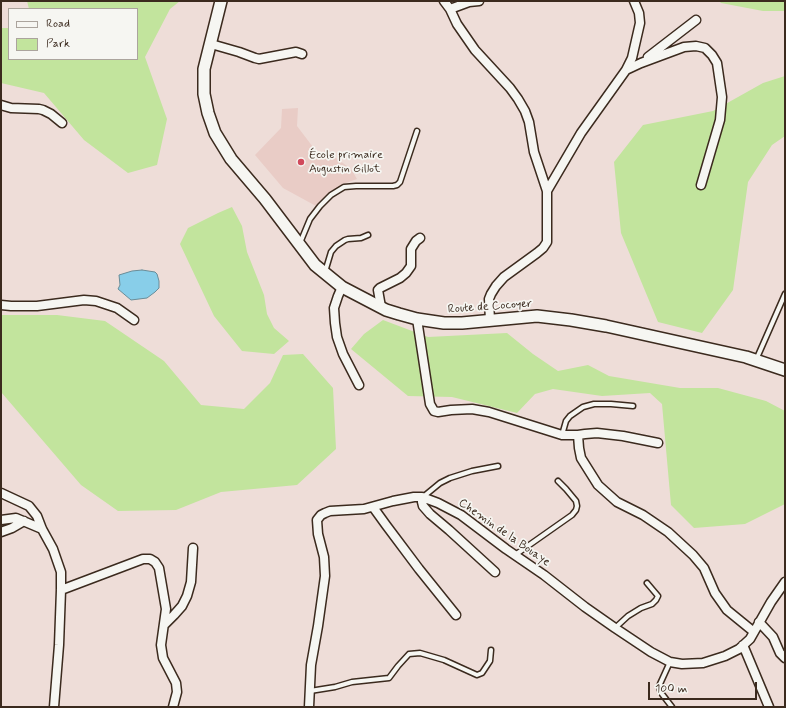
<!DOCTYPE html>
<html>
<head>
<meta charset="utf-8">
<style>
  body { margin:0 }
  #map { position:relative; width:786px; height:708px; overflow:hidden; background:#eeddd8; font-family:Mynerve,sans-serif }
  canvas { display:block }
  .frame { position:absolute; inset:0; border:2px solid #3b2a1e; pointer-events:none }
  .legend { position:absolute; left:8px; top:8px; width:130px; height:52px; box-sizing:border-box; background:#f6f6f2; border:1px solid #aba49d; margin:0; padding:5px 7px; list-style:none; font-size:12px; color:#3b2a1e }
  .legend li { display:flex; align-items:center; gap:8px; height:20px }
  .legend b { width:20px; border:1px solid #aba49d }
  .scale { position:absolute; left:648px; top:682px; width:109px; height:18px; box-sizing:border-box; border:2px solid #3b2a1e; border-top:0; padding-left:5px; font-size:12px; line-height:14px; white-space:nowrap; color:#3b2a1e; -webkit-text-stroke:3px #f6f6f2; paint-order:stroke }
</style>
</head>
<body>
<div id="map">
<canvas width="786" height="708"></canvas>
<div class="frame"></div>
<ul class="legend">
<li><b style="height:5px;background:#f6f6f2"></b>Road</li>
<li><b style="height:11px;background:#c2e49d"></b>Park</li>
</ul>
<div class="scale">100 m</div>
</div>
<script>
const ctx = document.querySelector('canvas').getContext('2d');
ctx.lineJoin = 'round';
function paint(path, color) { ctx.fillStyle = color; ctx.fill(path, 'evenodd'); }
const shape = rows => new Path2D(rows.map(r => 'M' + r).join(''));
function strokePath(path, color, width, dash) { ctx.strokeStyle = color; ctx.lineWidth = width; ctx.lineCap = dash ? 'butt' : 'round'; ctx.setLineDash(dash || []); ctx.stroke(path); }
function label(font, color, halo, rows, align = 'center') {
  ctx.font = font + ' Mynerve,sans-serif'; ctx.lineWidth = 3.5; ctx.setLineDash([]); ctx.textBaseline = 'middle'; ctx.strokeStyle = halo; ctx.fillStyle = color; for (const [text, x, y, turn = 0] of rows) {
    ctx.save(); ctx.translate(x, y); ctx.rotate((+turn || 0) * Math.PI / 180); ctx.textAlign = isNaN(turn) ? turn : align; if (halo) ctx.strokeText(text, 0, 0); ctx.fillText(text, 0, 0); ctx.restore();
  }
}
paint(shape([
  [298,108,297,126,319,155,325,150,351,169,357,179,343,184,316,206,283,188,255,155,281,128,282,109]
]), '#e9ccc6');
paint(shape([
  [27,1,180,1,170,9,145,57,167,119,157,165,128,173,84,140,44,93,1,83,1,28,9,28,9,59,137,59,137,9,29,9],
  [719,1,785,1,785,11,763,11,721,3],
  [785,76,785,136,772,145,748,182,733,290,702,333,658,322,621,233,614,162,643,125,713,111,763,83],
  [232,207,242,226,247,252,264,295,267,314,274,328,289,341,274,354,242,351,214,316,180,244,188,228,218,213],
  [1,315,57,315,105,321,164,361,201,405,244,409,270,383,283,355,303,354,333,388,336,449,297,485,221,492,176,510,118,511,81,485,1,392],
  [383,320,428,337,507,333,533,354,558,371,588,365,609,376,680,388,718,388,766,401,785,411,785,504,745,524,694,528,671,505,662,404,650,393,602,396,553,389,535,394,517,413,452,397,408,396,351,349,364,334]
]), '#c2e49d');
const water = shape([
  [142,270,155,272,157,274,159,281,159,288,155,292,147,298,131,300,118,289,120,285,119,275,132,271,142,270]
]);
paint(water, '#88cee9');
strokePath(water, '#698c98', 1);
const service = shape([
  [300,243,310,219,320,206,331,195,344,187,356,186,393,186,397,185,400,182,417,131],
  [325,272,331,252,336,246,345,240,348,239,361,238,368,235],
  [756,360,785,294],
  [562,435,566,421,570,416,583,407,594,404,611,404,633,406],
  [423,497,440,483,450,478,472,471,498,466],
  [515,555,572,515,576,510,577,506,576,501,566,489,558,481],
  [615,628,628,616,641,608,652,604,656,600,658,596,647,583],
  [670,662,660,684,660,690,662,694,672,707],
  [310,691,335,687,352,682,389,678,398,666,409,654,420,653,444,660,477,675,482,673,490,661,491,650]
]);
const minor = shape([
  [444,1,450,9,457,24,475,50,510,88,518,99,525,111,529,122,534,152,547,191,547,242,543,248,537,253,504,277,496,286,491,294,489,299,490,321],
  [450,9,469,2,479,1],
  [211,44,239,52,255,58,259,59,296,52,302,54],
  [648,57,696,20],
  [626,70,641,63,684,47,696,46,705,48,712,55,717,63,722,97,720,120,701,185],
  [1,105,11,108,39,109,43,110,51,114,62,123],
  [547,191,581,133,626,70,632,58,640,23,639,13,634,1],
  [342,287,338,296,334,308,335,323,337,337,343,354,359,385],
  [1,305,11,306,37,306,84,300,96,301,117,308,134,320],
  [381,307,378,290,380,288,400,278,406,273,411,266,411,249,416,241,420,238],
  [417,319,430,404,434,411,438,412,451,410,472,409,489,412,562,435,578,435,579,448,581,458,598,485,617,502,643,515,668,532,693,555,704,568,715,593,727,610,754,632],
  [578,435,585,434,597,433,623,436,658,443],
  [1,493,29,506,37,516,42,529,53,549,61,572,61,590,59,645,54,707],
  [422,497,422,502,423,506,430,514,449,530,495,572],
  [373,507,386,525,419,569,456,615],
  [1,520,16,518,42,529],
  [1,532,12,528,24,521],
  [61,590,143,559,150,559,155,562,159,568,166,609,161,645,163,658,176,683,177,692,173,707],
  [759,622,773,637,780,653,785,658],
  [164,625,174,615,182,606,187,596,191,582,193,548],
  [743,645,769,707],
  [309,707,311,665,318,626,325,576,324,557,318,534,317,520,321,515,325,513,330,511,364,509,393,501,414,497,422,497,438,503,461,515,506,549,544,575,585,607,615,628,651,652,670,662,682,664,703,663,725,656,739,649,750,639,771,602,785,582]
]);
const secondary = shape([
  [221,1,204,69,204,94,208,113,215,133,231,159,265,199,315,265,342,287,386,310,399,314,417,319,444,323,462,323,537,316,571,320,606,326,746,357,785,370]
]);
strokePath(service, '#3b2a1e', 7);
strokePath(minor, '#3b2a1e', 11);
strokePath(secondary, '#3b2a1e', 14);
strokePath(service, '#f6f6f2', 4);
strokePath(minor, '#f6f6f2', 8);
strokePath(secondary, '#f6f6f2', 11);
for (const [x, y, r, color] of [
  [301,162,4,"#d1495b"]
]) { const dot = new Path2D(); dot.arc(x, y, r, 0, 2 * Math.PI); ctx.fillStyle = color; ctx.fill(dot); strokePath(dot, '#f6f6f2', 1.5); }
label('12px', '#3b2a1e', '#f6f6f2', [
  ["École primaire",309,155],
  ["Augustin Gillot",309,169]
], 'left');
label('12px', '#3b2a1e', '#f6f6f2', [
  ["Route de Cocoyer",490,307,-4],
  ["Chemin de la Bouaye",504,533,35]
]);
</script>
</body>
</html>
